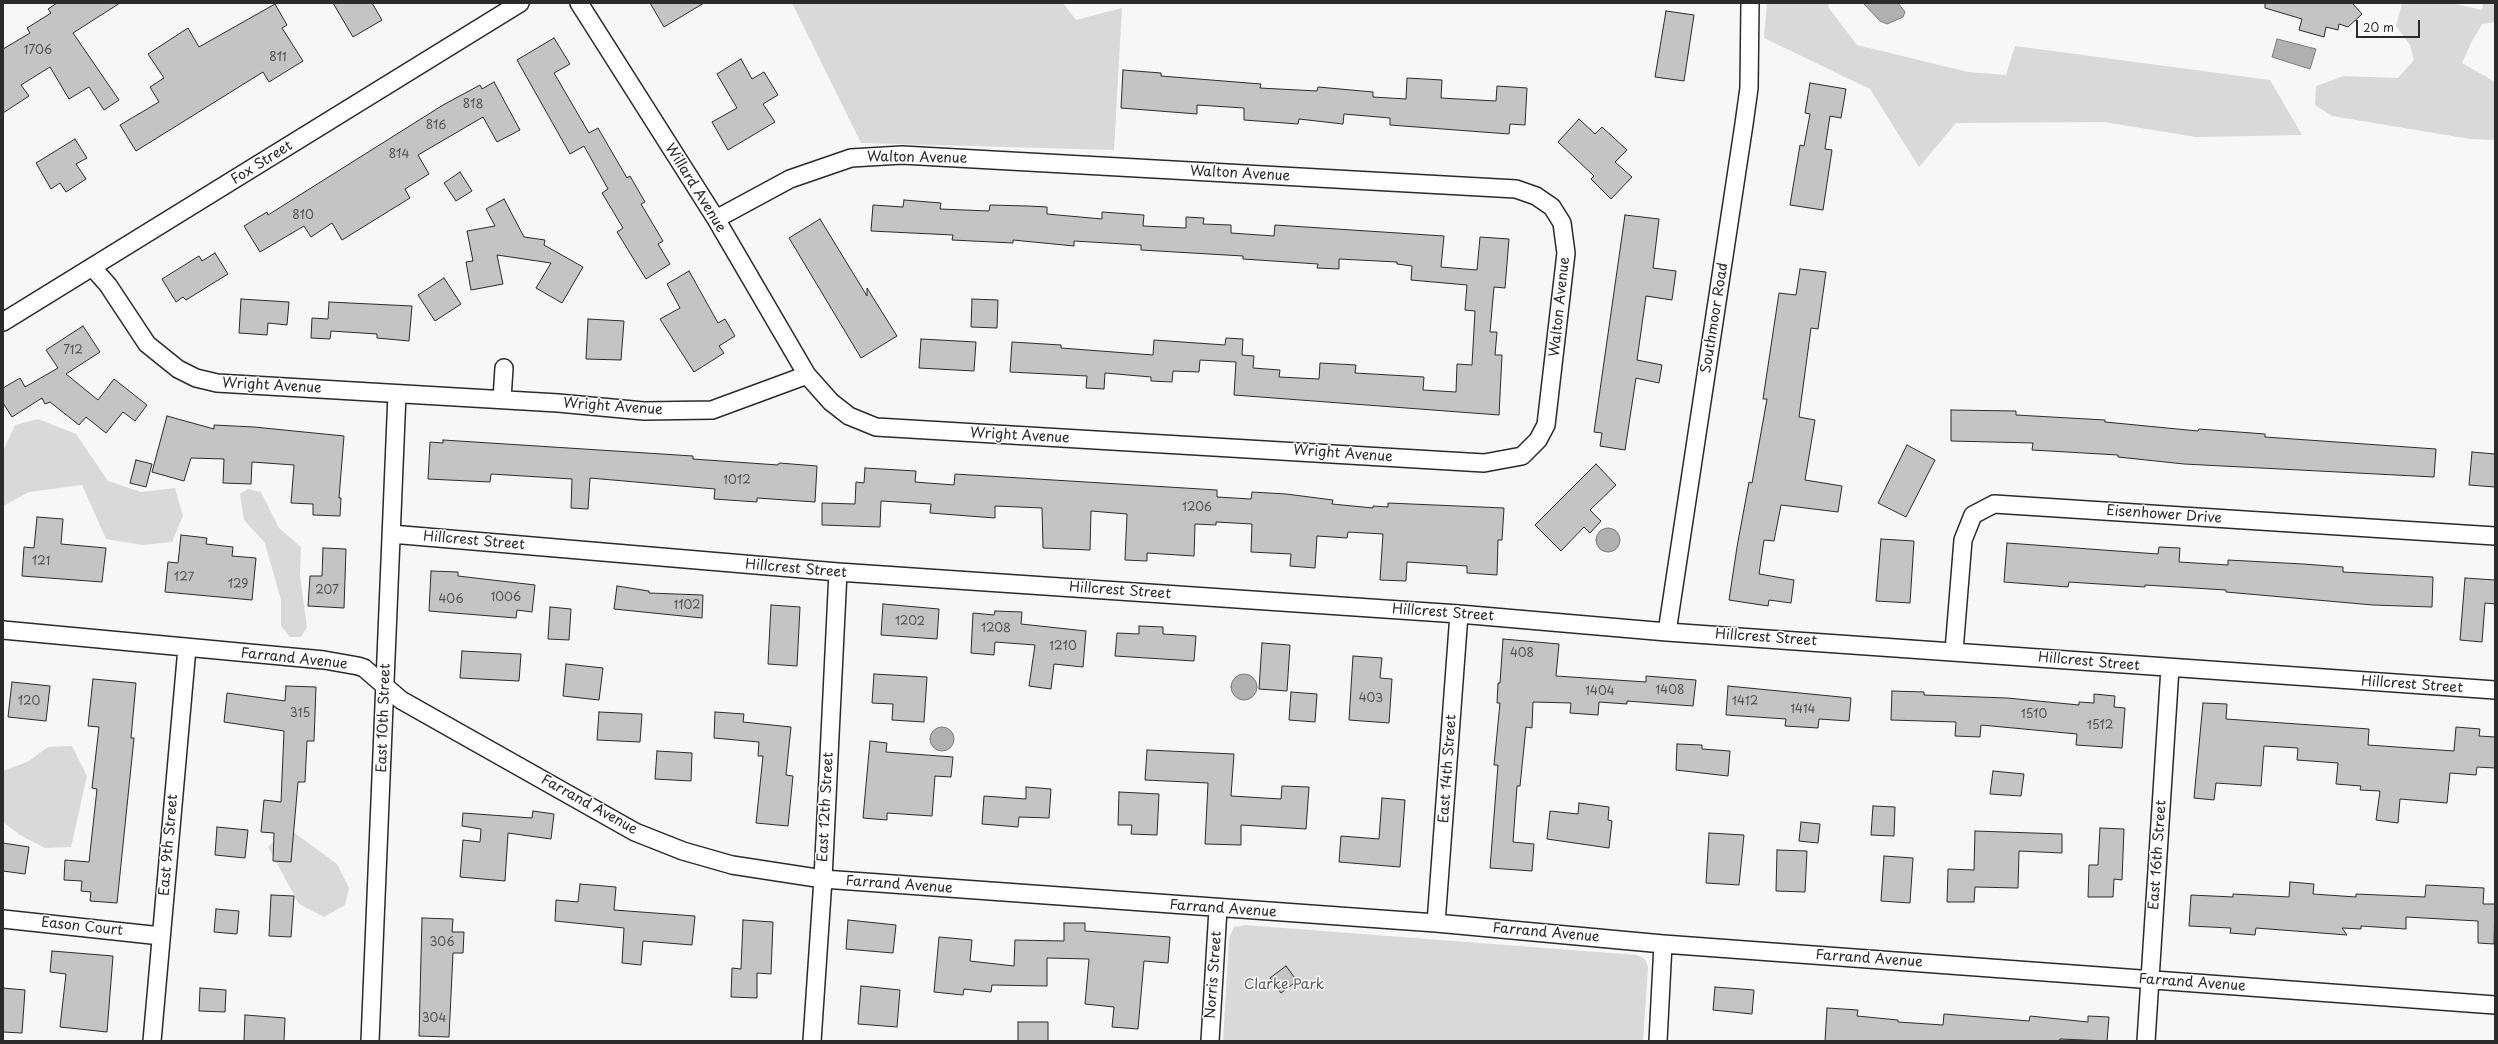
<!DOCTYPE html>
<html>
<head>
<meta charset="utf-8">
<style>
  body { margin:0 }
  #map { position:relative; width:2498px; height:1044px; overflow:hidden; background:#f7f7f7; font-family:"Playpen Sans",sans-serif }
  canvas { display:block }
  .frame { position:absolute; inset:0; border:4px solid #2b2b2b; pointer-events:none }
  .scale { position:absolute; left:2356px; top:20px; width:64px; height:18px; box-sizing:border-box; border:2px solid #2b2b2b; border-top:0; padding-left:5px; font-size:12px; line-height:14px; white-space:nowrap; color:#2b2b2b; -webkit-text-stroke:3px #fff; paint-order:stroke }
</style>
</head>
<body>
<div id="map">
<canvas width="2498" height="1044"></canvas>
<div class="frame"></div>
<div class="scale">20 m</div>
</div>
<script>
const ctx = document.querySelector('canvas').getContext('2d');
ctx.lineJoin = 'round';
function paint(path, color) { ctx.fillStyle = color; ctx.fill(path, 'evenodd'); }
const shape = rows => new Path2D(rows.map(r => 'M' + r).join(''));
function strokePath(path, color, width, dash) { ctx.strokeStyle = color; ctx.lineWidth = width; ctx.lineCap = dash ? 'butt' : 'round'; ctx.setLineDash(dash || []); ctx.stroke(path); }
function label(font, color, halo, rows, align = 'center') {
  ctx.font = font + ' "Playpen Sans",sans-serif'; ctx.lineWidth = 3; ctx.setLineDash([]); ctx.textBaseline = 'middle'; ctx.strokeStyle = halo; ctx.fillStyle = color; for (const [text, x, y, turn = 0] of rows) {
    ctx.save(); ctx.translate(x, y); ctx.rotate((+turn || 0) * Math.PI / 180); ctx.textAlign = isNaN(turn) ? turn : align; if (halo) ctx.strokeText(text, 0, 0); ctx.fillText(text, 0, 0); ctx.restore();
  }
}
paint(shape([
  [792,3,1063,3,1076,20,1122,8,1114,150,861,143],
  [1767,3,1829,3,1828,7,1857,45,1968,72,2006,75,2015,46,2270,80,2302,135,2196,137,2104,122,1956,123,1919,167,1870,89,1764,38],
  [2402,3,2452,3,2482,10,2483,3,2495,3,2495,22,2482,24,2471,43,2462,63,2495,82,2495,140,2470,139,2332,116,2315,105,2316,86,2344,76,2398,78,2414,60,2410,45,2396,26],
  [38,419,76,434,108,481,141,492,175,488,183,516,172,542,142,545,106,539,82,485,29,492,3,506,3,451,15,425],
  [248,489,261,492,279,528,301,547,300,576,307,627,301,637,290,637,281,626,281,600,265,543,244,520,240,494],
  [72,746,87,776,71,847,45,848,20,835,3,822,3,771,29,761,48,747],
  [288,828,337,864,349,888,345,905,324,917,299,904,268,847],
  [1245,925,1637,955,1645,959,1648,967,1643,1041,1223,1041,1229,938,1234,927]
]), '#d9d9d9');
const water = shape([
  [1863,3,1898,3,1905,12,1903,17,1887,24,1880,21,1863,3],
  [2277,39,2316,49,2310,69,2272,57,2277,39],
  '1596 540a12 12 0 1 1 24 0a12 12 0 1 1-24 0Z',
  '1231 687a13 13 0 1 1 26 0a13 13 0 1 1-26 0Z',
  '930 739a12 12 0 1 1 24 0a12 12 0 1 1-24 0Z'
]);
paint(water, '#b0b0b0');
strokePath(water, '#7b7b7b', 1);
const building = shape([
  [57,3,120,3,73,33,119,100,104,110,89,87,69,99,50,67,21,85,29,96,3,113,3,49,30,33,27,28,51,13,48,9,57,3],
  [333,3,372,3,382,20,353,37,333,3],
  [650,3,704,3,664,27,650,3],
  [2265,3,2352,3,2362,14,2348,27,2339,24,2338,30,2326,27,2324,37,2299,30,2302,19,2265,8,2265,3],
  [275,4,287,25,282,28,303,61,269,82,263,72,136,151,120,125,159,102,150,87,164,78,148,54,188,28,199,47,275,4],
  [1666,11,1694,15,1684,81,1655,77,1666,11],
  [554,38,570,64,554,73,589,133,598,128,627,178,630,176,645,202,641,204,663,241,658,244,670,264,646,279,617,232,623,228,602,193,608,189,584,146,570,154,517,60,554,38],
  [741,59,752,79,764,72,778,95,763,104,775,122,728,150,712,122,737,108,717,74,741,59],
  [1123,70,1161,73,1161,76,1261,84,1260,88,1317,91,1318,87,1373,92,1373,97,1406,99,1407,78,1442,80,1441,98,1496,101,1497,86,1527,88,1525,125,1510,124,1509,134,1390,125,1390,118,1344,114,1343,124,1299,119,1298,124,1244,120,1244,108,1197,105,1197,114,1121,108,1123,70],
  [494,82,520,130,497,142,483,117,418,155,429,174,405,189,410,198,342,240,332,223,311,237,304,226,260,252,244,226,267,212,268,215,443,105,480,85,482,89,494,82],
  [1810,83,1846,89,1841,118,1830,116,1825,149,1832,150,1823,210,1790,205,1800,145,1804,146,1810,114,1805,113,1810,83],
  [1579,119,1595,134,1602,127,1627,150,1615,162,1632,177,1611,199,1591,179,1594,176,1558,142,1579,119],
  [75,139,87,158,76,164,86,179,66,192,60,183,51,189,36,163,75,139],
  [460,172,472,191,456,201,444,183,460,172],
  [504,199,524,237,545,240,544,245,583,267,562,303,536,288,551,263,497,255,503,284,471,290,466,262,473,261,467,231,495,226,486,209,504,199],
  [904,200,941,203,940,209,989,211,990,205,1028,206,1047,207,1047,214,1102,219,1102,212,1144,215,1143,226,1186,228,1186,217,1204,218,1203,224,1231,225,1231,233,1274,236,1275,225,1444,236,1441,267,1477,270,1480,237,1509,239,1505,288,1494,287,1490,332,1497,332,1495,355,1502,355,1499,415,1234,395,1236,362,1200,360,1199,372,1173,371,1172,382,1151,381,1151,377,1105,373,1104,389,1086,388,1087,376,1010,372,1012,342,1061,345,1061,348,1153,355,1154,340,1225,345,1226,338,1243,339,1242,355,1254,356,1253,368,1280,370,1279,377,1319,379,1320,363,1356,365,1355,373,1424,377,1423,390,1456,392,1457,364,1472,365,1475,311,1465,310,1467,285,1411,280,1412,266,1397,264,1397,262,1339,259,1339,269,1317,268,1318,264,1243,259,1243,256,1141,250,1141,245,1074,241,1074,246,1013,240,1013,243,952,240,953,235,871,231,873,205,903,207,904,200],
  [1625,215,1659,219,1653,268,1676,271,1672,300,1646,296,1637,360,1662,365,1659,383,1636,378,1625,450,1600,446,1602,433,1594,432,1625,215],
  [820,219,867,296,867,288,897,336,861,358,789,238,820,219],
  [215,253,228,274,186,300,183,297,176,302,162,279,199,256,202,261,215,253],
  [1800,269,1826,272,1818,329,1811,328,1799,417,1815,420,1805,480,1842,486,1838,512,1781,505,1774,541,1764,540,1759,574,1794,580,1791,603,1769,600,1768,606,1729,600,1737,547,1749,482,1752,483,1767,399,1763,399,1779,293,1796,295,1800,269],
  [689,271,718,323,725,319,735,336,719,346,724,353,694,372,660,319,680,308,667,284,689,271],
  [444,278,461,304,435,321,418,295,444,278],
  [241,299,289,302,287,325,268,323,267,335,239,333,241,299],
  [972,299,998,300,997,328,971,327,972,299],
  [329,302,412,306,409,341,377,338,377,334,331,331,330,339,311,338,312,318,328,319,329,302],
  [588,319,624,321,621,360,586,359,588,319],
  [83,326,100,352,66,374,98,400,114,379,147,405,135,421,123,412,106,433,86,417,79,425,50,402,45,404,42,398,12,417,3,403,3,388,20,378,25,387,58,368,46,350,83,326],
  [921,339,976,342,974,371,919,368,921,339],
  [1951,410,2016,411,2016,415,2105,420,2105,422,2198,431,2199,429,2265,434,2265,437,2436,449,2434,477,2184,464,2118,457,2118,455,2032,450,2033,443,1951,441,1951,410],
  [167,416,214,429,214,425,254,427,344,436,339,498,341,498,340,516,313,515,313,504,291,503,294,465,252,462,251,484,223,483,224,459,191,458,184,481,152,472,167,416],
  [443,440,693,456,693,459,778,465,779,463,817,466,815,502,757,498,757,502,714,499,715,489,590,478,588,509,571,508,572,479,491,474,490,482,428,479,430,442,443,443,443,440],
  [1907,445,1935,460,1906,517,1878,503,1907,445],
  [2472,452,2495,454,2495,487,2469,485,2472,452],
  [136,460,152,464,146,487,130,483,136,460],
  [1596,464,1616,485,1590,510,1601,521,1590,533,1584,527,1561,551,1535,525,1596,464],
  [865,468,916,471,915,482,954,485,955,474,1217,490,1217,497,1251,499,1252,492,1286,494,1333,500,1332,504,1373,508,1373,506,1388,507,1388,503,1504,508,1502,540,1498,540,1497,575,1467,573,1467,566,1407,562,1406,581,1380,580,1383,534,1348,532,1347,538,1317,536,1315,568,1290,566,1291,554,1251,552,1252,524,1216,522,1216,525,1195,524,1194,556,1147,553,1147,561,1125,560,1127,514,1091,511,1090,550,1043,548,1042,508,995,506,995,518,930,513,931,504,881,501,880,527,822,525,822,503,855,504,856,482,864,483,865,468],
  [37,517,63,519,61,544,106,548,102,582,22,576,24,547,34,548,37,517],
  [181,535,207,538,206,544,233,547,232,556,256,558,252,600,165,592,168,562,178,563,181,535],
  [1881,539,1914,541,1910,603,1876,601,1881,539],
  [2007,543,2158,554,2159,547,2180,548,2179,562,2228,565,2228,560,2303,564,2343,567,2343,572,2433,577,2432,607,2373,605,2226,592,2226,590,2145,585,2145,587,2069,582,2068,587,2004,582,2007,543],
  [323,548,346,549,344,608,308,606,310,576,322,576,323,548],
  [431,571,458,572,458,576,535,585,532,612,517,610,516,618,429,611,431,571],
  [2465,578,2495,580,2495,604,2485,603,2482,642,2460,640,2465,578],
  [617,586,649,591,649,593,703,595,702,618,614,609,617,586],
  [883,604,939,609,937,639,881,635,883,604],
  [771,605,800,607,797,666,768,664,771,605],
  [550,607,571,609,569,640,548,639,550,607],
  [995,611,1022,612,1021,624,1086,631,1083,667,1054,664,1051,689,1029,686,1035,645,995,642,994,655,971,653,973,613,994,615,995,611],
  [1139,626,1163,627,1163,634,1196,636,1194,661,1115,656,1117,633,1139,634,1139,626],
  [1503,639,1559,644,1556,676,1646,682,1646,676,1696,680,1693,706,1627,701,1627,704,1599,702,1598,715,1570,713,1571,703,1533,702,1532,728,1526,727,1520,786,1517,786,1513,842,1534,844,1532,871,1490,868,1498,765,1494,765,1500,703,1497,703,1498,683,1500,683,1503,639],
  [1262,643,1290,645,1287,691,1259,689,1262,643],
  [462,651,521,654,519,681,460,678,462,651],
  [1353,656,1382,658,1380,678,1392,679,1389,723,1349,720,1353,656],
  [566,664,603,668,599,700,563,696,566,664],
  [874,674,927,677,924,722,892,720,893,704,872,703,874,674],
  [93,679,136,683,131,738,134,738,117,903,90,901,91,892,81,891,82,881,64,880,65,860,89,862,97,789,92,788,99,727,88,726,93,679],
  [12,682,50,686,46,721,8,717,12,682],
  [286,686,316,687,314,741,307,741,305,782,298,782,291,862,273,861,274,833,261,832,264,800,281,802,284,731,224,722,227,693,285,701,286,686],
  [1728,686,1851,698,1849,721,1819,719,1818,728,1785,726,1786,719,1726,715,1728,686],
  [1892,691,1924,692,1924,695,2007,698,2079,705,2079,702,2094,703,2094,694,2115,696,2114,707,2125,708,2122,748,2076,745,2077,734,1981,725,1980,737,1955,736,1956,722,1891,720,1892,691],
  [1291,692,1317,694,1315,722,1289,720,1291,692],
  [2203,703,2227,704,2226,719,2369,729,2368,745,2454,751,2456,727,2480,729,2479,736,2495,737,2495,768,2477,767,2476,775,2450,773,2447,803,2400,799,2398,823,2376,820,2380,791,2360,790,2361,786,2336,784,2338,763,2297,760,2298,748,2264,746,2261,786,2216,783,2214,800,2194,798,2203,703],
  [599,712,642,714,640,742,597,740,599,712],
  [715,712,744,714,743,722,791,727,786,775,793,776,788,826,756,823,763,756,758,756,759,742,714,738,715,712],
  [870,741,887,743,886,752,953,757,951,777,935,776,932,816,887,813,887,820,863,818,870,741],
  [1677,744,1702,745,1702,749,1730,751,1728,776,1676,770,1677,744],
  [1147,750,1234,754,1231,796,1281,799,1282,786,1309,787,1306,829,1241,825,1241,845,1205,844,1208,783,1145,780,1147,750],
  [657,751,692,753,691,781,655,779,657,751],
  [1993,771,2024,774,2021,796,1990,794,1993,771],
  [1026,787,1051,789,1049,818,1019,817,1018,827,982,824,984,796,1026,799,1026,787],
  [1119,792,1159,794,1157,835,1131,834,1132,825,1118,825,1119,792],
  [1382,798,1405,800,1400,867,1339,862,1341,836,1379,839,1382,798],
  [1579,803,1609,807,1608,820,1612,821,1609,848,1547,839,1550,811,1578,814,1579,803],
  [1873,806,1895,807,1894,836,1871,835,1873,806],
  [533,811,554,814,551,839,508,833,505,881,460,877,463,840,480,842,481,829,462,826,463,813,532,818,533,811],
  [1801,822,1820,824,1818,843,1799,841,1801,822],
  [217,827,248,830,245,858,215,855,217,827],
  [2100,828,2124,829,2122,880,2114,879,2113,897,2088,897,2089,865,2098,865,2100,828],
  [1975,831,2062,834,2062,853,2019,851,2018,888,1975,887,1974,902,1947,902,1948,869,1974,870,1975,831],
  [1709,833,1744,835,1739,885,1706,883,1709,833],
  [3,843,29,847,25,874,3,871,3,843],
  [1777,850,1807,851,1805,892,1776,891,1777,850],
  [1884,856,1913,858,1910,903,1881,901,1884,856],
  [2290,882,2314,884,2313,894,2356,897,2356,894,2425,897,2426,885,2484,888,2483,904,2495,904,2494,944,2478,943,2478,921,2406,917,2406,929,2361,926,2361,929,2342,928,2347,935,2256,928,2255,935,2230,933,2231,928,2189,926,2191,895,2233,897,2233,894,2289,897,2290,882],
  [580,884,616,887,614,910,695,916,692,945,643,941,641,965,622,963,624,928,555,921,556,900,578,902,580,884],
  [271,895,294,896,291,937,269,936,271,895],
  [216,909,239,911,237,934,214,932,216,909],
  [422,918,453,919,452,932,464,932,463,953,453,953,449,1037,419,1036,422,918],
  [743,920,773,922,771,974,757,973,757,998,731,997,732,968,741,969,743,920],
  [848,920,896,925,893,953,846,949,848,920],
  [1064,923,1085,923,1085,931,1170,937,1168,963,1144,961,1138,1029,1112,1027,1114,1007,1085,1004,1089,959,1047,958,1047,986,992,985,991,992,964,989,963,995,934,992,939,937,972,940,970,961,1014,966,1015,940,1064,941,1064,923],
  [52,951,113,956,107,1032,60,1027,66,974,50,972,52,951],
  [1286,966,1297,981,1281,993,1270,978,1286,966],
  [861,986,900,990,897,1027,858,1024,861,986],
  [1715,987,1754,990,1752,1014,1713,1010,1715,987],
  [3,988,25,990,22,1033,3,1032,3,988],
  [200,988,226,990,225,1012,199,1011,200,988],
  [1827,1008,1858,1010,1857,1016,1898,1020,1898,1022,1943,1025,1944,1014,2029,1021,2030,1016,2088,1022,2088,1016,2109,1017,2107,1041,2060,1039,2059,1041,1825,1041,1827,1008],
  [245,1015,285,1018,284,1041,244,1041,245,1015],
  [1018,1022,1048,1022,1048,1041,1018,1041,1018,1022]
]);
paint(building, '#c4c4c4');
strokePath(building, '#2b2b2b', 1);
const minor = shape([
  [579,3,716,219,807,375],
  [93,268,108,285,147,344,178,369,196,378,217,383,558,403,644,411,712,410,807,375,831,402,849,416,876,427,1484,463,1522,456,1538,440,1546,425,1566,253,1562,223,1552,207,1536,196,1516,189,902,155,851,158,790,179,716,219],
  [3,322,520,3],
  [502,399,504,368],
  [391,534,838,572,1459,614,1667,632,2495,690],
  [3,630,324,660,358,666,364,668,401,700,635,832,683,851,732,865,823,879,1436,923,1663,944,2495,1005],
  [1667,632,1744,124,1749,88,1750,3],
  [1954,651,1963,540,1973,515,1994,504,2495,536],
  [3,919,161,936],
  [1436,923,1459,614],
  [152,1041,187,648],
  [370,1041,397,394],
  [812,1041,823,879,838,572],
  [1210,1041,1218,909],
  [1658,1041,1663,944],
  [2146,1041,2170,668]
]);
strokePath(minor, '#2b2b2b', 20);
strokePath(minor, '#fff', 17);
label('12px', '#515151', null, [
  ["1706",38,51],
  ["811",278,58],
  ["818",473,105],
  ["816",436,126],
  ["814",399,155],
  ["810",303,216],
  ["712",73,351],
  ["1012",737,481],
  ["1206",1197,508],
  ["121",41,562],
  ["127",184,578],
  ["129",238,585],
  ["207",327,591],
  ["1006",506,598],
  ["406",451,600],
  ["1102",687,606],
  ["1202",910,622],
  ["1208",996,629],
  ["1210",1063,647],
  ["408",1522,654],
  ["1408",1670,691],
  ["1404",1600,692],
  ["403",1371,699],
  ["120",29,702],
  ["1412",1745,702],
  ["1414",1803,710],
  ["315",300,714],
  ["1510",2034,715],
  ["1512",2100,726],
  ["306",442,943],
  ["304",434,1019]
]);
label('14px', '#2b2b2b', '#fff', [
  ["Walton Avenue",917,158,1],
  ["Fox Street",262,163,-32],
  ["Walton Avenue",1240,174,3],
  ["Willard Avenue",695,188,58],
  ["Walton Avenue",1560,307,-84],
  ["Southmoor Road",1715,318,-81],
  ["Wright Avenue",272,386,3],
  ["Wright Avenue",613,407,4],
  ["Wright Avenue",1020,436,3],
  ["Wright Avenue",1343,454,4],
  ["Eisenhower Drive",2164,515,4],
  ["Hillcrest Street",474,541,5],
  ["Hillcrest Street",796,569,5],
  ["Hillcrest Street",1120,591,4],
  ["Hillcrest Street",1443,613,4],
  ["Hillcrest Street",1766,638,4],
  ["Farrand Avenue",294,659,6],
  ["Hillcrest Street",2089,662,5],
  ["Hillcrest Street",2412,685,4],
  ["East 10th Street",384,718,-88],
  ["East 14th Street",1448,769,-86],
  ["Farrand Avenue",589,805,29],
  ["East 12th Street",826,807,-87],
  ["East 9th Street",169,845,-85],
  ["East 16th Street",2158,855,-86],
  ["Farrand Avenue",899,885,4],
  ["Farrand Avenue",1223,909,4],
  ["Eason Court",82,927,6],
  ["Farrand Avenue",1546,933,5],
  ["Farrand Avenue",1869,959,4],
  ["Norris Street",1214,975,-86],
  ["Farrand Avenue",2192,983,4]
]);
label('14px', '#565656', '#fff', [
  ["Clarke Park",1284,985]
]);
</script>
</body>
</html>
